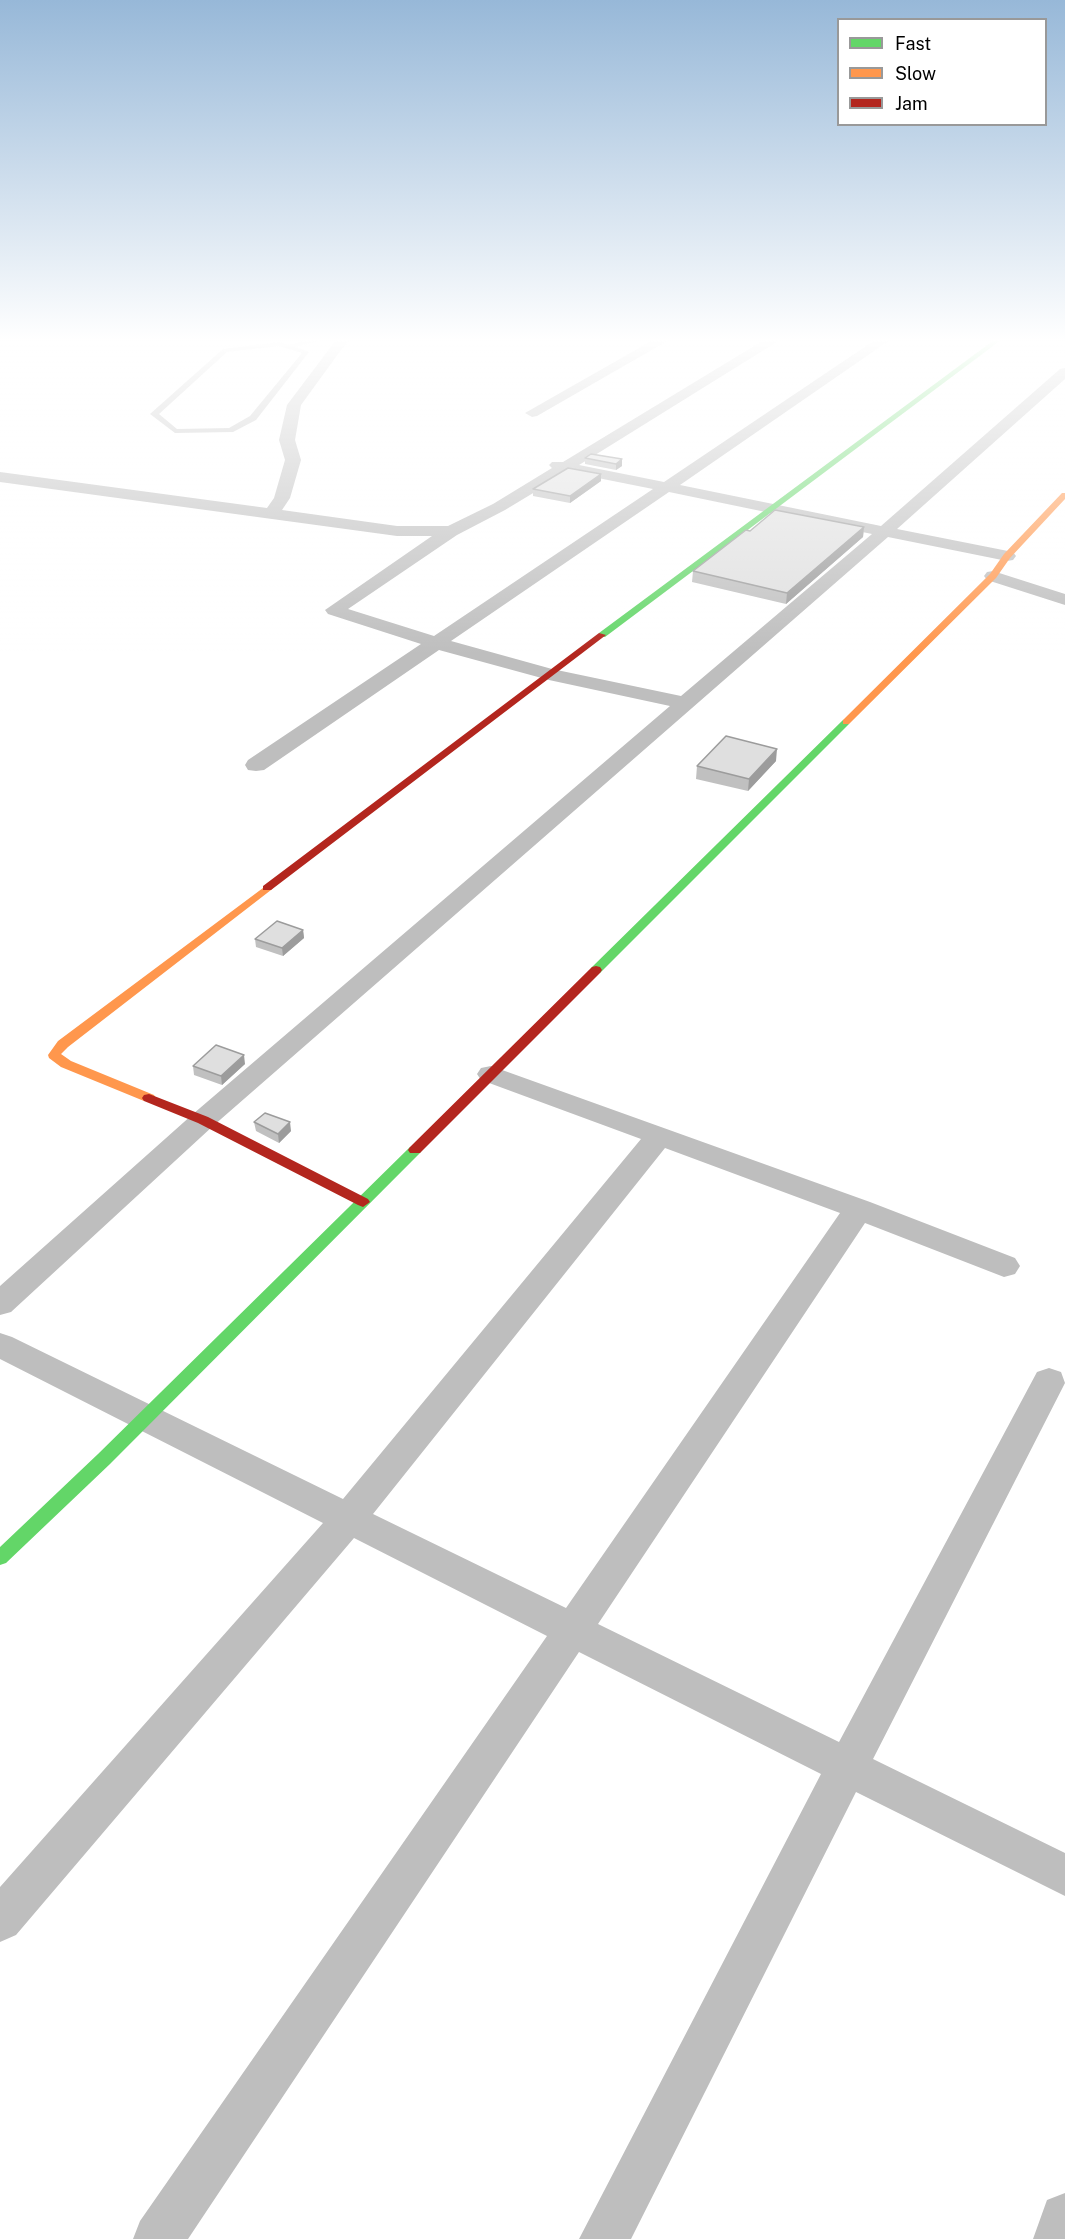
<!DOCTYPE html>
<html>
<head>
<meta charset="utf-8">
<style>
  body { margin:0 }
  #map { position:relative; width:1065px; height:2239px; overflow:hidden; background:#fff; font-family:"Public Sans",sans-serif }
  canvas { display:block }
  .legend { position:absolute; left:837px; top:18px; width:210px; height:108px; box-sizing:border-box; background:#fff; border:2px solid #999; margin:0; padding:8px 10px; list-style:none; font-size:18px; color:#000 }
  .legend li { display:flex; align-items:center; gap:12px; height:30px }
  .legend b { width:30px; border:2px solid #999 }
</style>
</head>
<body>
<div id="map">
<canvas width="1065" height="2239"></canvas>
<ul class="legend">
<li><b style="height:8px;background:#63d668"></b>Fast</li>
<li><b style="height:8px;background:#ff974d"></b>Slow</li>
<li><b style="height:8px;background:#b3261e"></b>Jam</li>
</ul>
</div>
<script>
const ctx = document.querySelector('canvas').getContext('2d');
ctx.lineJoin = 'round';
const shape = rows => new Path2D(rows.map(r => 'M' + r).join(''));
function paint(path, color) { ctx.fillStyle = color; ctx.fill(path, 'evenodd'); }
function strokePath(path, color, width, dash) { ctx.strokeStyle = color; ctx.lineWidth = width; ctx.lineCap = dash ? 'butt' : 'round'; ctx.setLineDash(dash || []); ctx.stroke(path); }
paint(shape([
  [306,340,322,340,295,347,309,352,256,420,233,432,175,433,150,414,223,349,279,342,289,345,306,340],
  [279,346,302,353,250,416,229,428,177,429,159,414,227,352,279,346]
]), '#bebebe');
paint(shape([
  [336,340,350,340,341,350,301,405,295,440,301,460,290,498,282,510,397,526,448,526,493,504,552,468,549,465,552,462,563,462,764,340,780,340,579,465,664,482,875,340,890,340,680,485,881,526,1060,369,1065,368,1065,379,897,529,1013,552,1016,556,1013,560,1007,561,888,537,213,1126,11,1312,0,1315,0,1286,193,1114,670,706,549,680,439,650,264,770,256,771,248,770,245,765,248,760,421,644,328,614,325,610,432,536,397,536,0,482,0,472,267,508,274,498,285,460,279,440,287,405,336,340],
  [568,472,653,489,434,636,348,609,457,535,505,510,568,472],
  [669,492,872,534,681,696,552,669,451,641,669,492],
  [653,340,669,340,537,416,532,417,525,413,653,340],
  [993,571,1065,594,1065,605,987,580,984,576,987,572,993,571],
  [491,1066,870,1202,1015,1258,1020,1266,1015,1274,1004,1277,865,1223,598,1624,839,1742,1037,1372,1049,1368,1061,1372,1065,1383,873,1759,1065,1853,1065,1896,856,1792,631,2239,579,2239,821,1774,579,1652,188,2239,133,2239,140,2221,547,1636,354,1538,16,1935,0,1942,0,1887,323,1523,0,1359,0,1333,12,1337,343,1499,641,1139,481,1080,477,1074,481,1068,491,1066],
  [665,1148,840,1213,566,1608,373,1514,665,1148],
  [1065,2193,1065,2239,1033,2239,1047,2200,1065,2193]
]), '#bebebe');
paint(shape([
  [994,340,1001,340,605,637,599,637,599,633,994,340],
  [846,719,849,720,849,724,600,973,592,973,590,970,592,967,843,720,846,719],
  [415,1146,420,1147,422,1150,420,1153,110,1464,6,1563,0,1565,0,1547,98,1454,410,1147,415,1146]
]), '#63d668');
paint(shape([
  [1062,493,1065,493,1065,499,1010,558,996,578,849,724,843,724,843,720,990,574,1004,554,1062,493],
  [267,885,273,888,271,890,68,1047,61,1054,71,1061,154,1095,156,1098,154,1101,144,1101,61,1067,49,1058,48,1055,58,1041,267,885]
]), '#ff974d');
paint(shape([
  [599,633,606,635,271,890,263,890,263,886,599,633],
  [596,966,600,967,602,970,600,973,420,1153,410,1153,408,1150,410,1147,592,967,596,966],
  [149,1094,208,1117,368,1199,370,1202,363,1207,358,1205,198,1123,144,1101,142,1098,144,1095,149,1094]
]), '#b3261e');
paint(shape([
  [591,454,622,466,616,470,585,464,585,458],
  [601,474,601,481,570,503,533,496,533,489],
  [864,527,863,537,786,604,692,582,693,571,750,531],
  [776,761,748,791,696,779,697,766],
  [303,930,304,938,283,956,256,947,255,939],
  [245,1064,222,1085,194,1075,193,1066],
  [254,1122,291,1131,279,1143,256,1131]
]), '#c0c0c0');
paint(shape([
  [622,459,622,466,616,470,616,464],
  [601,474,601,481,570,503,570,496],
  [864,527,863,537,786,604,787,593],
  [777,749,776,761,748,791,749,779],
  [303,930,304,938,283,956,282,948],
  [244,1055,245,1064,222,1085,221,1076],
  [290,1122,291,1131,279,1143,278,1134]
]), '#9c9c9c');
const building = shape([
  [591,454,622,459,616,464,585,458,591,454],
  [568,468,601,474,570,496,533,489,568,468],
  [775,510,864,527,787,593,693,571,746,530,750,531,775,510],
  [726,736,777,749,749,779,697,766,726,736],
  [277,921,303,930,282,948,255,939,277,921],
  [216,1045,244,1055,221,1076,193,1066,216,1045],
  [265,1113,290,1122,278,1134,254,1122,265,1113]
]);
paint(building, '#dfdfdf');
strokePath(building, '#9c9c9c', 1.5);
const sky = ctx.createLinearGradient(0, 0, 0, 654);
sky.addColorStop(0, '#97b8d8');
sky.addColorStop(0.52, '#fff');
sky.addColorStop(1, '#ffffff00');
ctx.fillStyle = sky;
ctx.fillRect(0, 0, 1065, 654);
</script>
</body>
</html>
